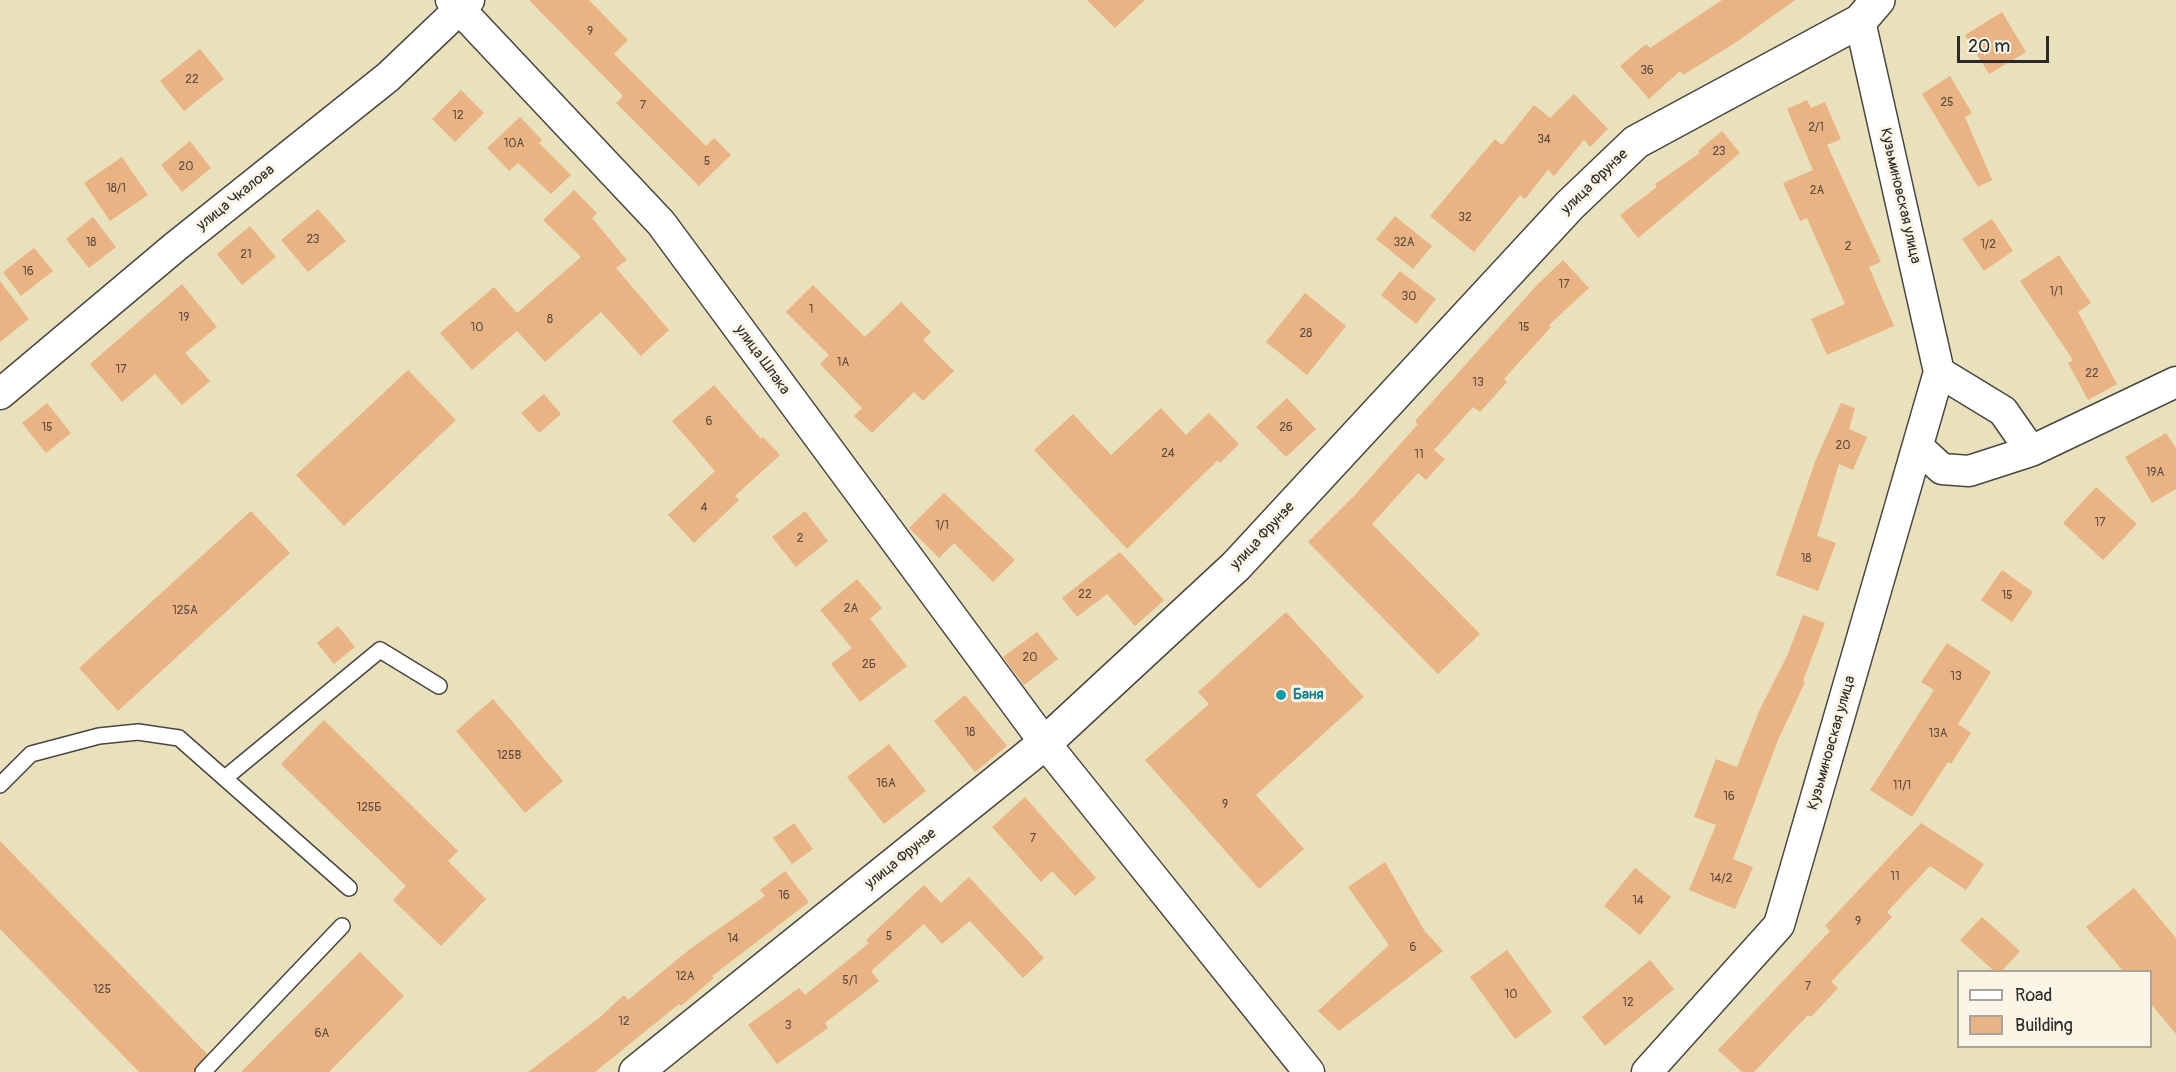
<!DOCTYPE html>
<html>
<head>
<meta charset="utf-8">
<style>
  body { margin:0 }
  #map { position:relative; width:2176px; height:1072px; overflow:hidden; background:#e9e0bc; font-family:Pangolin,sans-serif }
  canvas { display:block }
  .legend { position:absolute; left:1957px; top:970px; width:195px; height:78px; box-sizing:border-box; background:#fcf5e5; border:2px solid #a8a49b; margin:0; padding:8px 10px; list-style:none; font-size:18px; color:#2b2b2b }
  .legend li { display:flex; align-items:center; gap:12px; height:30px }
  .legend b { width:30px; border:2px solid #a8a49b }
  .scale { position:absolute; left:1957px; top:36px; width:92px; height:27px; box-sizing:border-box; border:3px solid #2b2b2b; border-top:0; padding-left:8px; font-size:18px; line-height:21px; white-space:nowrap; color:#2b2b2b; -webkit-text-stroke:4px #fcf5e5; paint-order:stroke }
</style>
</head>
<body>
<div id="map">
<canvas width="2176" height="1072"></canvas>
<ul class="legend">
<li><b style="height:8px;background:#fff"></b>Road</li>
<li><b style="height:16px;background:#eab384"></b>Building</li>
</ul>
<div class="scale">20 m</div>
</div>
<script>
const ctx = document.querySelector('canvas').getContext('2d');
ctx.lineJoin = 'round';
function paint(path, color) { ctx.fillStyle = color; ctx.fill(path, 'evenodd'); }
const shape = rows => new Path2D(rows.map(r => 'M' + r).join(''));
function strokePath(path, color, width, dash) { ctx.strokeStyle = color; ctx.lineWidth = width; ctx.lineCap = dash ? 'butt' : 'round'; ctx.setLineDash(dash || []); ctx.stroke(path); }
function label(font, color, halo, rows, align = 'center') {
  ctx.font = font + ' Pangolin,sans-serif'; ctx.lineWidth = 6; ctx.setLineDash([]); ctx.textBaseline = 'middle'; ctx.strokeStyle = halo; ctx.fillStyle = color; for (const [text, x, y, turn = 0] of rows) {
    ctx.save(); ctx.translate(x, y); ctx.rotate((+turn || 0) * Math.PI / 180); ctx.textAlign = isNaN(turn) ? turn : align; if (halo) ctx.strokeText(text, 0, 0); ctx.fillText(text, 0, 0); ctx.restore();
  }
}
paint(shape([
  [529,0,589,0,628,40,614,54,706,146,714,138,731,155,699,186,616,103,623,96],
  [1087,0,1145,0,1115,28],
  [1722,0,1795,0,1735,43,1683,75,1680,71,1649,99,1620,66,1646,44,1650,48],
  [2002,12,2026,52,1989,74,1965,35],
  [200,49,224,79,184,111,160,81],
  [1950,76,1972,113,1965,117,1992,180,1978,187,1922,94],
  [461,90,484,113,455,142,432,119],
  [1574,94,1608,129,1590,147,1584,140,1554,176,1548,170,1525,199,1520,195,1474,252,1430,216,1495,139,1502,145,1534,105,1550,118],
  [1807,100,1811,108,1825,102,1841,139,1827,145,1881,262,1869,267,1894,326,1827,355,1811,319,1845,304,1807,218,1800,221,1783,183,1813,170,1787,109],
  [520,117,542,140,539,143,571,175,551,194,518,163,509,171,487,148],
  [1722,131,1740,153,1638,238,1620,215,1657,187,1655,184,1700,153,1698,151],
  [190,141,211,168,182,192,161,165],
  [122,157,148,195,110,221,84,183],
  [574,190,597,213,592,218,627,260,616,268,669,330,641,356,601,312,545,362,517,331,472,370,440,333,494,287,517,313,581,257,543,220],
  [318,209,346,241,308,272,281,240],
  [1395,216,1432,246,1413,269,1376,239],
  [93,217,116,247,89,268,66,239],
  [1992,219,2013,251,1984,271,1962,239],
  [250,226,276,257,242,285,217,254],
  [34,248,53,271,21,296,3,272],
  [2059,255,2091,303,2078,312,2117,384,2088,400,2068,363,2073,360,2020,281],
  [1563,260,1589,288,1549,325,1551,327,1504,379,1507,382,1480,412,1473,407,1434,450,1445,459,1426,480,1418,473,1372,524,1480,634,1438,674,1308,542,1355,495,1418,424,1415,421,1536,286],
  [1400,271,1436,299,1416,324,1381,295],
  [0,281,29,319,0,342],
  [182,284,217,327,185,353,210,381,182,405,155,374,122,402,90,364],
  [813,285,865,337,901,302,931,332,923,340,954,371,923,401,914,392,872,433,854,416,862,408,820,364,829,355,786,312],
  [1305,293,1346,326,1307,375,1266,342],
  [408,370,456,420,344,526,296,475],
  [714,385,761,439,763,437,780,455,735,496,739,500,694,543,668,515,715,471,672,421],
  [544,394,561,414,539,433,521,413],
  [1287,398,1316,429,1286,457,1256,427],
  [47,403,71,433,46,453,22,423],
  [1841,403,1855,408,1849,429,1867,437,1853,470,1839,464,1817,536,1836,543,1818,591,1776,575,1815,462],
  [1161,408,1186,435,1209,413,1239,444,1220,463,1218,460,1127,549,1034,450,1073,414,1111,455],
  [2166,433,2176,448,2176,489,2152,503,2125,457],
  [2096,487,2137,524,2103,560,2063,523],
  [944,493,1015,560,993,582,954,543,939,558,909,528],
  [251,511,290,553,118,711,79,668],
  [805,511,828,541,796,567,772,537],
  [1120,552,1164,600,1135,626,1107,594,1077,617,1062,598],
  [2002,570,2033,592,2012,622,1981,600],
  [857,579,882,608,870,619,907,666,860,702,831,664,852,648,820,610],
  [1286,612,1364,697,1256,795,1304,849,1259,889,1145,760,1209,704,1198,692],
  [1803,615,1825,623,1803,681,1805,682,1778,740,1733,859,1753,867,1735,909,1689,890,1716,825,1694,817,1716,759,1737,767,1760,709,1787,656],
  [338,626,355,647,334,664,317,643],
  [1037,632,1058,659,1024,685,1003,657],
  [1947,643,1991,672,1958,724,1971,733,1951,764,1948,762,1912,817,1870,790,1934,690,1921,682],
  [965,695,1007,746,975,772,934,721],
  [493,699,563,781,525,813,456,731],
  [324,720,458,851,448,861,486,899,441,946,393,900,406,886,281,764],
  [889,744,926,791,884,824,847,777],
  [1025,797,1096,878,1075,896,1052,871,1041,882,992,827],
  [794,823,813,849,792,864,773,838],
  [1921,823,1984,864,1966,890,1930,866,1887,912,1892,917,1831,982,1838,988,1811,1017,1808,1015,1754,1072,1742,1072,1718,1050,1830,931,1825,926],
  [0,841,207,1054,194,1072,139,1072,0,929],
  [1385,862,1424,930,1443,951,1339,1031,1318,1011,1389,945,1348,887],
  [1635,868,1671,897,1640,935,1604,906],
  [785,871,809,902,712,976,714,978,681,1006,679,1004,595,1072,528,1072,599,1018,624,995,628,1000,690,949,765,896,760,890],
  [969,877,1044,958,1023,978,970,921,942,944,924,924,871,971,879,981,825,1023,828,1028,777,1064,748,1025,799,988,805,995,869,943,866,940,924,885,941,903],
  [2134,888,2176,938,2176,1034,2151,1004,2151,972,2124,972,2086,927],
  [1982,917,2020,951,2001,972,1995,972,1960,940],
  [1507,950,1552,1012,1515,1039,1470,977],
  [360,952,404,996,329,1072,241,1072],
  [1650,960,1674,989,1605,1046,1582,1017]
]), '#eab384');
const lane = shape([
  [225,778,380,650,439,686],
  [0,785,31,754,99,736,138,732,179,738,349,888],
  [203,1072,342,926]
]);
const street = shape([
  [451,0,661,223,1045,743,1309,1072],
  [1939,372,2003,411,2031,451,2176,382],
  [0,394,175,247,388,77,469,0],
  [1918,447,1942,469,1969,471,2031,451],
  [1647,1072,1779,925,1939,372,1860,21]
]);
const secondary = shape([
  [636,1072,1045,743,1236,566,1570,205,1636,142,1860,21,1878,0]
]);
strokePath(lane, '#484641', 18);
strokePath(street, '#484641', 33);
strokePath(secondary, '#484641', 36);
strokePath(lane, '#fff', 15);
strokePath(street, '#fff', 30);
strokePath(secondary, '#fff', 33);
for (const [x, y, r, color] of [
  [1281,695,6,"#0f9aa8"]
]) { const dot = new Path2D(); dot.arc(x, y, r, 0, 2 * Math.PI); ctx.fillStyle = color; ctx.fill(dot); strokePath(dot, '#fcf5e5', 2); }
label('12px', '#5b4d41', null, [
  ["9",590,32],
  ["36",1647,71],
  ["22",192,80],
  ["25",1947,103],
  ["7",643,106],
  ["12",458,116],
  ["2/1",1816,128],
  ["34",1544,140],
  ["10А",514,144],
  ["23",1719,152],
  ["5",707,162],
  ["20",186,167],
  ["18/1",116,189],
  ["2А",1817,191],
  ["32",1465,218],
  ["23",313,240],
  ["18",91,243],
  ["32А",1404,243],
  ["1/2",1988,245],
  ["2",1848,247],
  ["21",246,255],
  ["16",28,272],
  ["17",1564,285],
  ["1/1",2056,292],
  ["30",1409,297],
  ["1",811,310],
  ["19",184,318],
  ["8",550,320],
  ["10",477,328],
  ["15",1524,328],
  ["28",1306,334],
  ["1А",843,363],
  ["17",121,370],
  ["22",2092,374],
  ["13",1478,383],
  ["6",709,422],
  ["15",47,428],
  ["26",1286,428],
  ["20",1843,446],
  ["24",1168,454],
  ["11",1419,455],
  ["19А",2155,473],
  ["4",704,508],
  ["17",2100,523],
  ["1/1",942,526],
  ["2",800,539],
  ["18",1806,559],
  ["22",1085,595],
  ["15",2007,596],
  ["2А",851,609],
  ["125А",185,611],
  ["20",1030,658],
  ["2Б",869,665],
  ["13",1956,677],
  ["18",970,733],
  ["13А",1938,734],
  ["125В",509,756],
  ["16А",886,784],
  ["11/1",1902,786],
  ["16",1729,797],
  ["9",1225,805],
  ["125Б",369,808],
  ["7",1033,839],
  ["11",1895,877],
  ["14/2",1721,879],
  ["16",784,896],
  ["14",1638,901],
  ["9",1858,922],
  ["5",889,937],
  ["14",733,939],
  ["6",1413,948],
  ["12А",685,977],
  ["5/1",850,981],
  ["7",1808,987],
  ["125",102,990],
  ["10",1511,995],
  ["12",1628,1003],
  ["12",624,1022],
  ["3",788,1026],
  ["6А",322,1034]
]);
label('15px', '#2b2b2b', '#fcf5e5', [
  ["улица Фрунзе",1595,182,-44],
  ["Кузьминовская улица",1900,196,77],
  ["улица Чкалова",236,198,-39],
  ["улица Шпака",762,360,54],
  ["улица Фрунзе",1263,536,-47],
  ["Кузьминовская улица",1832,743,-74],
  ["улица Фрунзе",901,859,-39]
]);
label('bold 15px', '#0d838f', '#fcf5e5', [
  ["Баня",1293,695]
], 'left');
</script>
</body>
</html>
